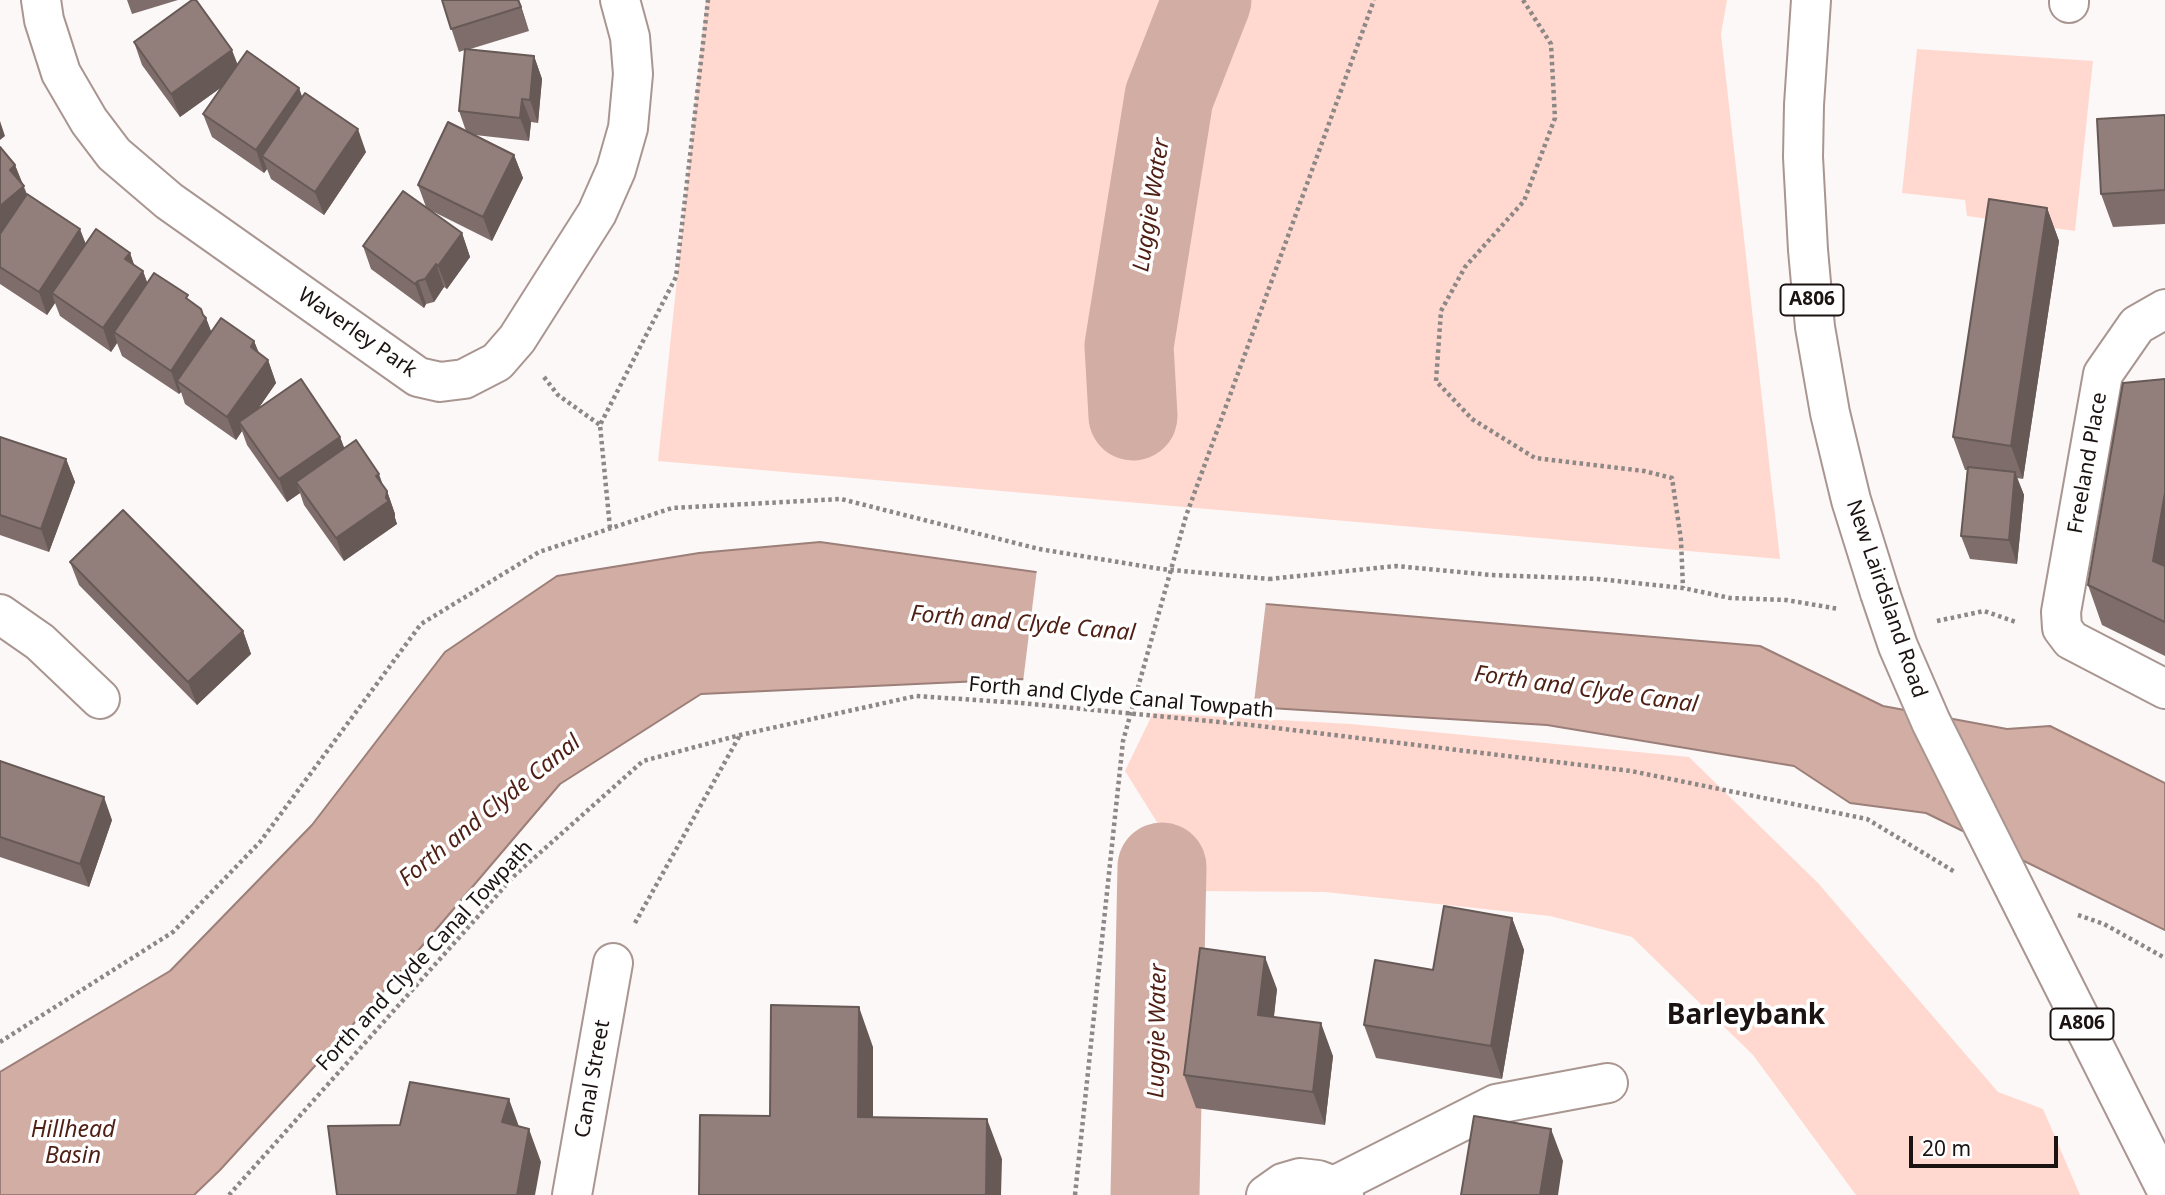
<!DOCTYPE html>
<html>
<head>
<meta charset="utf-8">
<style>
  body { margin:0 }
  #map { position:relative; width:2165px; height:1195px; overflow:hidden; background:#fcf8f7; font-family:"Noto Sans",sans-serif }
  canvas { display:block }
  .scale { position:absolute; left:1909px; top:1136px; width:149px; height:32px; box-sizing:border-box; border:4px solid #1a1311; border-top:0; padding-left:9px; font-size:21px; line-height:24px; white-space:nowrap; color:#1a1311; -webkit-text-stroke:5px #fff; paint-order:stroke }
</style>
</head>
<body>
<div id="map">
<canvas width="2165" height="1195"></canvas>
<div class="scale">20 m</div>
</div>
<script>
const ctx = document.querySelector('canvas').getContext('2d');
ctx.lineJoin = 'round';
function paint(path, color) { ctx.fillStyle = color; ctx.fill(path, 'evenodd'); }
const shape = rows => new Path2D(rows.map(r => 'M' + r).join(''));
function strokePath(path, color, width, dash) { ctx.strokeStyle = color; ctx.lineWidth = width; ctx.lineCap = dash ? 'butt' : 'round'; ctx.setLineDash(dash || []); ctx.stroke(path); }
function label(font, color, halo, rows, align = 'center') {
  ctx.font = font + ' "Noto Sans",sans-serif'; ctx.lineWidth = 7; ctx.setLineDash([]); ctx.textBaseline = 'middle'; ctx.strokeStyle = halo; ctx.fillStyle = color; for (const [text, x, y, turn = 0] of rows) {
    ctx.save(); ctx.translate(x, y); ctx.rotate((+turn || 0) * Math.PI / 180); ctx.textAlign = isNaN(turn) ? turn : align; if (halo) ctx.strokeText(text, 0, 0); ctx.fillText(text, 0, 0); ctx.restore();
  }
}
paint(shape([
  [706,0,1727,0,1721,34,1780,559,658,461],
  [1917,49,2093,61,2075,231,1967,216,1965,200,1902,193],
  [1153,713,1351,724,1689,757,1818,883,1998,1092,2043,1109,2080,1195,1856,1195,1753,1055,1632,937,1550,916,1325,892,1200,891,1125,771]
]), '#ffd9cf');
const water = shape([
  [820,542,1266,604,1760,646,1883,706,2007,729,2050,726,2165,783,2165,930,1926,813,1850,803,1794,766,1547,725,1253,707,1201,695,1024,679,701,694,560,784,388,986,220,1170,194,1195,0,1195,0,1072,170,971,312,825,445,652,557,576,699,553,820,542]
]);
paint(water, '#d2ada4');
strokePath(water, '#9b7f78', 2);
paint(shape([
  [1037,569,1266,601,1253,711,1200,698,1023,682]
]), '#fcf8f7');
strokePath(shape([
  [1133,416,1129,346,1169,97,1207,0],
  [1155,1195,1162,867]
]), '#d2ada4', 89);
const minor = shape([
  [41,0,44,20,61,73,89,121,114,154,169,201,418,377,440,382,464,379,497,362,517,339,597,213,616,170,628,128,633,74,630,37,620,0],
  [2069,3,2069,0],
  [2165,309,2137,325,2103,374,2061,612,2062,628,2071,640,2165,689],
  [0,614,40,642,100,699],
  [1334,1186,1496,1104,1608,1083],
  [572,1195,613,963],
  [1266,1195,1283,1183,1300,1178,1318,1180,1334,1186,1344,1195]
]);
const major = shape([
  [1811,0,1804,105,1803,157,1808,250,1815,327,1830,413,1851,500,1880,593],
  [2034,927,2165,1187]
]);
strokePath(minor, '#a99691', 42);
strokePath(major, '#a99691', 42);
strokePath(shape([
  [1523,0,1551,44,1555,118,1524,201,1465,267,1441,311,1436,381,1472,419,1535,458,1644,471,1672,478,1681,540,1683,588],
  [544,377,558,395,600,425],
  [610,528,600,425,676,277,708,0],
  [1269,579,1396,566,1491,575,1598,579,1683,588,1730,598,1786,600,1839,609],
  [1937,621,1984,611,2016,622],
  [1251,725,1631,771,1867,819,1955,872],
  [2078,915,2104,924,2165,958],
  [635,923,740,735],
  [0,1042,173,932,260,842,421,624,539,552,672,508,841,499,1039,549],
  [229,1195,515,875,643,761,740,735,916,696,1021,703],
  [1075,1195,1123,741,1186,516,1374,0]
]), '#8d8786', 4.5, [3.5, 3.5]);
strokePath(minor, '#fff', 38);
strokePath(major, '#fff', 38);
const majorBridge = shape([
  [1880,593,1898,646,1931,722,2034,927]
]);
strokePath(majorBridge, '#a99691', 42, []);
strokePath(shape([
  [1039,549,1161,569,1269,579],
  [1021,703,1251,725]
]), '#8d8786', 4.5, [3.5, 3.5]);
strokePath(majorBridge, '#fff', 38);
paint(shape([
  [127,0,178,0,132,14],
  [442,0,519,0,529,31,467,50,534,56,542,79,538,123,531,122,529,141,475,135,514,155,523,178,492,241,428,209,462,233,470,257,447,289,444,287,434,302,426,304,424,308,371,269,363,246,426,207,418,185,466,131,459,111,465,50,459,52],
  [134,42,237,65,299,88,302,97,366,152,324,215,271,179,267,169,264,173,212,137,203,114,222,87,180,117,142,65],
  [2165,115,2165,224,2113,227,2101,194],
  [0,147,15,165,27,194,86,244,130,253,134,265,143,271,147,282,190,301,201,309,204,316,206,318,211,332,254,341,259,353,268,360,276,383,258,409,340,437,344,448,383,486,387,491,395,514,395,518,397,524,344,561,304,505,300,493,287,502,247,445,242,431,236,440,185,404,181,392,179,394,122,356,117,343,111,352,60,316,55,303,47,315,0,284],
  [2047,208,2059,241,2023,479,2017,478,2024,495,2017,564,1970,559,1961,536,1967,470,1965,470,1953,437],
  [2165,379,2165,656,2102,625,2088,585],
  [0,437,66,459,75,482,49,552,0,535],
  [70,562,243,631,251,654,197,705,79,585],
  [0,761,112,820,89,887,0,857],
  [1512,918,1524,950,1502,1079,1376,1058,1364,1025,1433,970],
  [1277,989,1274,1017,1333,1056,1325,1125,1196,1108,1184,1075]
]), '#7e6d6a');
paint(shape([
  [518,0,519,0,529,31],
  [232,50,241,73,180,117,171,94],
  [534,56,542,79,538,123,530,100],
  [299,88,307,111,262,156,267,169,264,173,256,150],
  [522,99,531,122,529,141,520,118],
  [0,121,5,136,0,140],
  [358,129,366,152,324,215,315,192],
  [514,155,523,178,492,241,483,217],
  [15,165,32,209,0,236,0,206,10,170],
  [2047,208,2059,241,2023,479,2011,446],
  [80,229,89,252,52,293,55,303,47,315,39,292],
  [462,233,470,257,447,289,438,266],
  [130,253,138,276,125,259],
  [436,264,444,287,434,302,425,279],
  [143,271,151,294,114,332,117,343,111,352,103,328],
  [418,281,426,304,424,308,415,284],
  [201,309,205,320,206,318,215,341,177,381,181,392,179,394,171,371],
  [254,341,263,365,251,347],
  [268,360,276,383,244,429,239,422,242,431,236,440,227,417],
  [340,437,349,460,296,482,300,493,287,502,279,479],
  [66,459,75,482,49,552,41,529],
  [2015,472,2024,495,2017,564,2009,540],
  [379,474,386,494,387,491,395,514,395,518,397,524,344,561,336,538,376,476],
  [2165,493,2165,593,2153,561],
  [243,631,251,654,197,705,188,682],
  [104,797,112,820,89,887,80,864],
  [1512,918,1524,950,1502,1079,1491,1046],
  [1265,957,1277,989,1270,1047,1258,1015],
  [859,1007,873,1047,873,1157,858,1117],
  [1321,1023,1333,1056,1325,1125,1313,1092],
  [509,1099,521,1132,502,1122],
  [987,1119,1002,1159,1001,1195,986,1195],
  [529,1129,541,1162,535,1195,517,1195],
  [1551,1129,1563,1161,1558,1195,1540,1195]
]), '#665956');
const building = shape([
  [192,0,196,0,232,50,171,94,134,42,192,0],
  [442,0,518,0,521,7,451,29,442,0],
  [465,49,534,56,530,100,522,99,520,118,459,111,465,49],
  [247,51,299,88,256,150,203,114,247,51],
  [305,93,358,129,315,192,262,156,305,93],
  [2165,115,2165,190,2101,194,2097,119,2165,115],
  [448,122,514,155,483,217,418,185,448,122],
  [0,147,15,165,10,170,24,186,0,206,0,147],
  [403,191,462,233,438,266,436,264,425,279,418,281,415,284,363,246,403,191],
  [27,194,80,229,39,292,0,267,0,234,27,194],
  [1989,199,2047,208,2011,446,1953,437,1989,199],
  [96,229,130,253,125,259,143,271,103,328,52,293,96,229],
  [154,273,188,295,186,298,201,309,203,315,206,318,171,371,114,332,154,273],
  [221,318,254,341,251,347,268,360,227,417,177,381,221,318],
  [301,379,340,437,279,479,239,422,301,379],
  [2165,379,2165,493,2153,561,2165,566,2165,622,2088,585,2123,383,2165,379],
  [0,437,66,459,41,529,0,515,0,437],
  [356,440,379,474,376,476,387,491,386,498,389,501,336,538,296,482,356,440],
  [1968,467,2015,472,2009,540,1961,536,1968,467],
  [123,510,243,631,188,682,70,562,123,510],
  [0,761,104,797,80,864,0,837,0,761],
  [1444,906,1512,918,1491,1046,1364,1025,1375,960,1433,970,1444,906],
  [1200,948,1265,957,1258,1015,1321,1023,1313,1092,1184,1075,1200,948],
  [771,1005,859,1007,858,1117,987,1119,986,1195,699,1195,700,1115,770,1116,771,1005],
  [410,1082,509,1099,502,1122,529,1129,517,1195,337,1195,328,1126,400,1125,410,1082],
  [1474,1116,1551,1129,1540,1195,1461,1195,1474,1116]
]);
paint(building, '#927f7b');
strokePath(building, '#665956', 2);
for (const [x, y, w] of [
  [1812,300,63],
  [2082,1024,63]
]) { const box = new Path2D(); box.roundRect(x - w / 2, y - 15.5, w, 31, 5); ctx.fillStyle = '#fff'; ctx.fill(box); strokePath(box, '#1a1311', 2); }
label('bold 19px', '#1a1311', null, [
  ["A806",1812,300],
  ["A806",2082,1024]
]);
label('21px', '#1a1311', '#fff', [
  ["Waverley Park",357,333,35],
  ["Freeland Place",2088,463,-80],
  ["New Lairdsland Road",1886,599,71],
  ["Forth and Clyde Canal Towpath",1121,698,5],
  ["Forth and Clyde Canal Towpath",425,956,-47],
  ["Canal Street",593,1079,-80]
]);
label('italic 23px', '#4f1f14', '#fff', [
  ["Luggie Water",1152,205,-81],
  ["Forth and Clyde Canal",1023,624,5],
  ["Forth and Clyde Canal",1586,690,8],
  ["Forth and Clyde Canal",490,811,-39],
  ["Luggie Water",1158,1031,-89],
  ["Hillhead",73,1130],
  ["Basin",73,1156]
]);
label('bold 28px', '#1a1311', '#fff', [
  ["Barleybank",1746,1016]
]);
</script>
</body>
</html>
